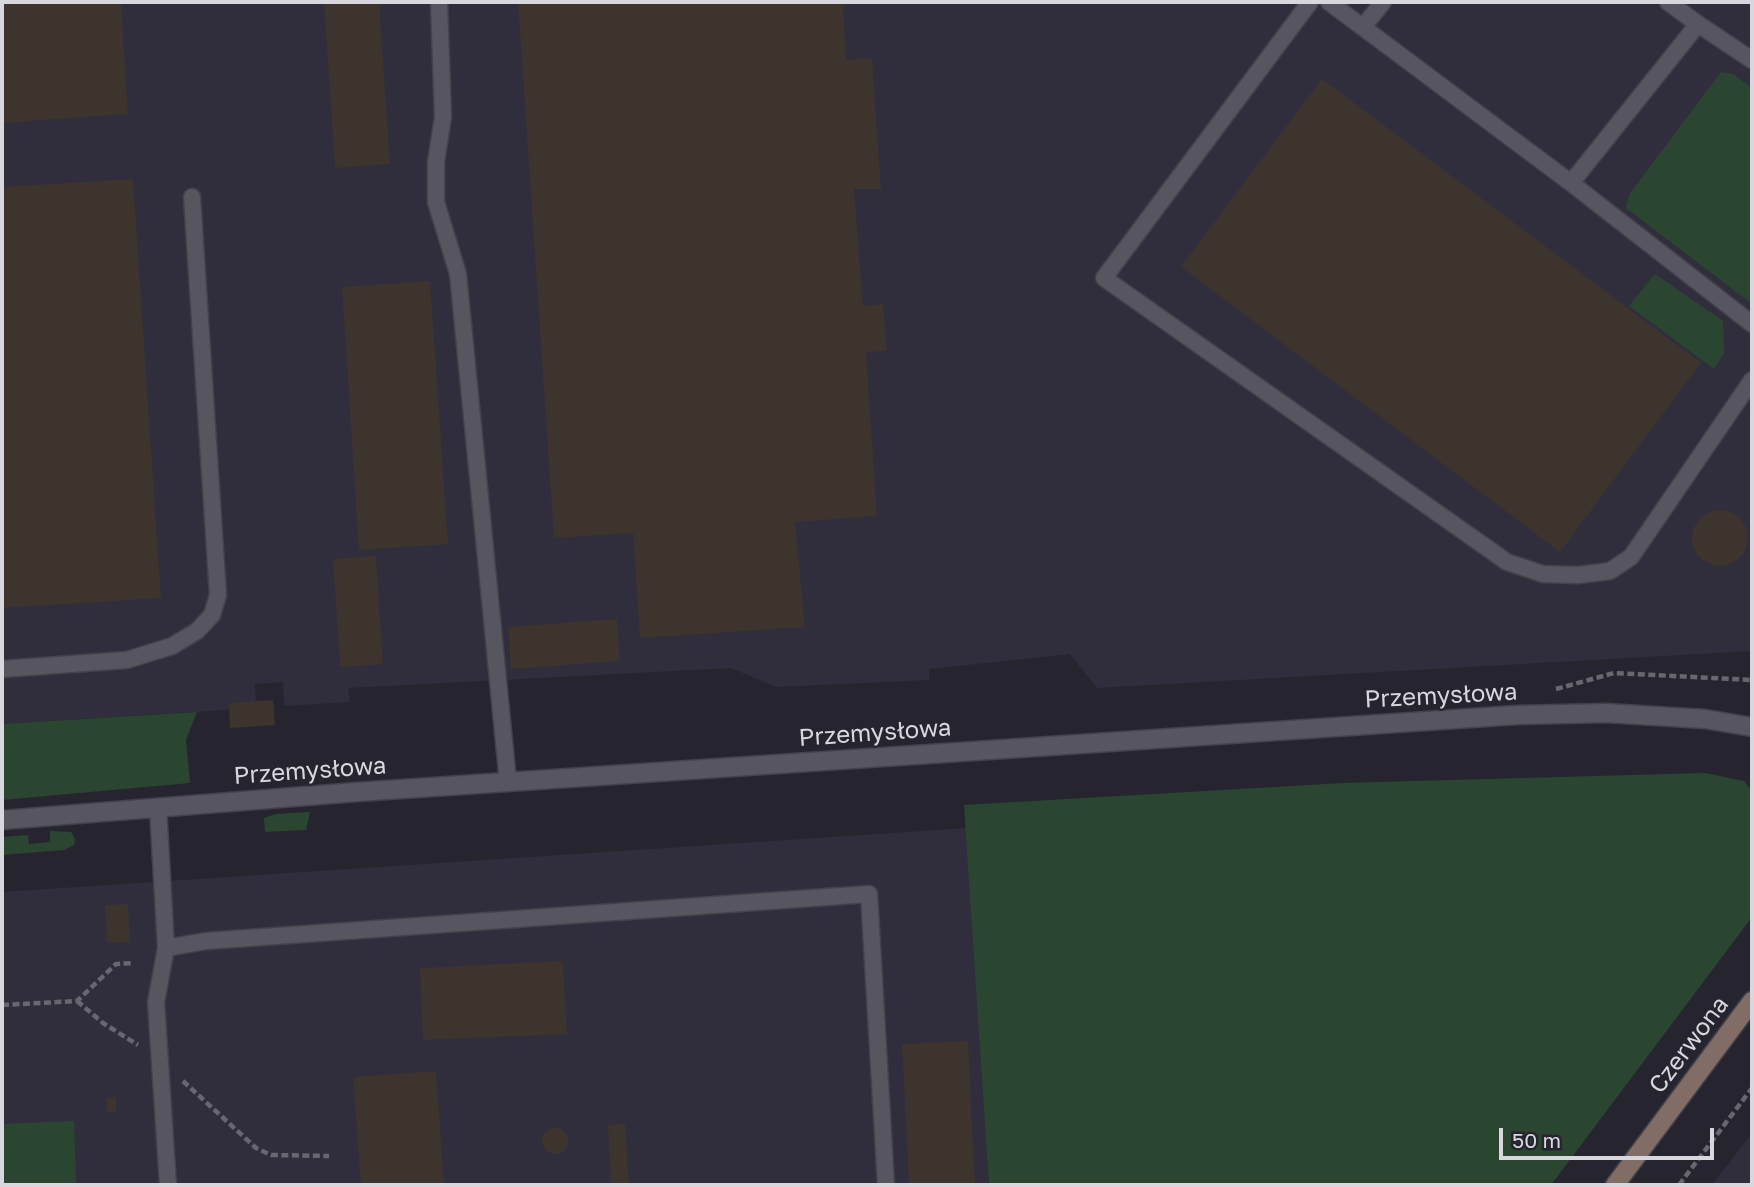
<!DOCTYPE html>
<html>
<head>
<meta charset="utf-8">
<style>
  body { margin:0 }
  #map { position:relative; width:1754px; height:1187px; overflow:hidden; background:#26252f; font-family:"Golos Text",sans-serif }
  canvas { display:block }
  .frame { position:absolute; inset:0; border:4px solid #d8d7de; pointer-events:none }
  .scale { position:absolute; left:1499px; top:1128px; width:215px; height:32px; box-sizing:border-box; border:4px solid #d8d7de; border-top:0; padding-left:9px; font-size:21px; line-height:24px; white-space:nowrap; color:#d8d7de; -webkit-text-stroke:5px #26252f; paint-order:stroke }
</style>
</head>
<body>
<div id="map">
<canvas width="1754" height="1187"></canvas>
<div class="frame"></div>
<div class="scale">50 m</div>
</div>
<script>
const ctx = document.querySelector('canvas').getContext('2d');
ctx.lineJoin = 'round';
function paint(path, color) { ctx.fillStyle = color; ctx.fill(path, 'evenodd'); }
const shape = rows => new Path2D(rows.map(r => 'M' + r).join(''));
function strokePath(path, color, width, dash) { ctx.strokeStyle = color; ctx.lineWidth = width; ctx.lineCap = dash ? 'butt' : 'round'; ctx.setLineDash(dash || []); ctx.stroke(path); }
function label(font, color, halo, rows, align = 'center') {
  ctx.font = font + ' "Golos Text",sans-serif'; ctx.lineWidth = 5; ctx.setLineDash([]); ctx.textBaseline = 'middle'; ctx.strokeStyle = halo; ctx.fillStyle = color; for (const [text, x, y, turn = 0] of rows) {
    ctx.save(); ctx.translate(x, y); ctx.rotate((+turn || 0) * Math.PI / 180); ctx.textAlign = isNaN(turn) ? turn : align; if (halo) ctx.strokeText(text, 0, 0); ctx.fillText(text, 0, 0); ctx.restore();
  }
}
paint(shape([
  [2,2,1752,2,1752,651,1097,688,1070,654,929,669,929,680,776,687,731,668,348,688,350,702,284,706,283,682,255,684,256,708,2,724],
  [968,828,989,1185,2,1185,2,892],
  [1752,1133,1752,1185,1712,1185,1746,1141]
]), '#302e3d');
paint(shape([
  [1721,72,1733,74,1752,88,1752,304,1626,208,1629,195],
  [1655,274,1723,321,1724,353,1714,369,1629,306],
  [197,712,186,740,190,783,2,800,2,724],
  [1705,773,1744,781,1752,791,1752,917,1551,1185,989,1185,964,805,1343,783],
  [310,812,306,830,265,832,264,818,276,814],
  [50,831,71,832,75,839,74,845,64,850,2,855,2,837,28,835,29,844,50,842],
  [74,1121,76,1185,2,1185,2,1124]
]), '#2a4631');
paint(shape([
  [2,2,121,2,128,114,2,123],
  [324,2,379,2,390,164,335,168],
  [518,2,843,2,846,60,872,58,881,189,854,189,863,306,883,304,887,351,866,352,877,516,795,522,805,627,640,638,633,533,554,538],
  [1322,79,1701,363,1560,552,1181,267],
  [133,179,161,598,2,608,2,187],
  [430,281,448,544,359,550,342,287],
  '1692 538a28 28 0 1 1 56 0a28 28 0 1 1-56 0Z',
  [376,556,383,664,340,667,333,559],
  [617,619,620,661,511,669,508,627],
  [273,700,275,725,230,728,229,703],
  [128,904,130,942,107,943,105,905],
  [563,961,567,1034,423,1040,420,968],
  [968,1041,975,1185,909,1185,902,1044],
  [436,1071,444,1185,361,1185,353,1077],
  [116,1097,116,1112,107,1112,106,1098],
  [625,1124,629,1185,611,1185,608,1125],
  '542 1141a13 13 0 1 1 26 0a13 13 0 1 1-26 0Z'
]), '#3d342e');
const lane = shape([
  [439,2,443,117,436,162,436,202,458,274,508,782],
  [1310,2,1104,278,1507,562,1543,574,1578,575,1610,571,1631,557,1752,380],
  [1329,2,1571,183,1698,24,1752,60],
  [1668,2,1698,24],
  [1363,27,1383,2],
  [1571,183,1752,324],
  [2,669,127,660,172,646,197,631,212,615,218,595,192,197],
  [158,807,166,948],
  [168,1185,156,1002,166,948,206,941,869,894,886,1185]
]);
const street = shape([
  [2,820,357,792,1517,715,1606,713,1705,719,1752,727]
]);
const secondary = shape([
  [1615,1185,1752,1001]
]);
strokePath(lane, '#43424b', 19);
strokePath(street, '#43424b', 21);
strokePath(secondary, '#43424b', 21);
strokePath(shape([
  [1556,689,1614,673,1752,680],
  [77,1001,103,1023,138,1045],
  [2,1005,77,1001,116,964,134,963],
  [183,1081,256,1148,271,1155,329,1156],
  [1679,1185,1752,1088]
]), '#686770', 4.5, [7, 3.5]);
strokePath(lane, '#565560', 16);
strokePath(street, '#565560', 18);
strokePath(secondary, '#826d66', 18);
label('24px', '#d8d7de', '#26252f', [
  ["Przemysłowa",1441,696,-3],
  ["Przemysłowa",875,733,-4],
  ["Przemysłowa",310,771,-4],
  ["Czerwona",1689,1045,-53]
]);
</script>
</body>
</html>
